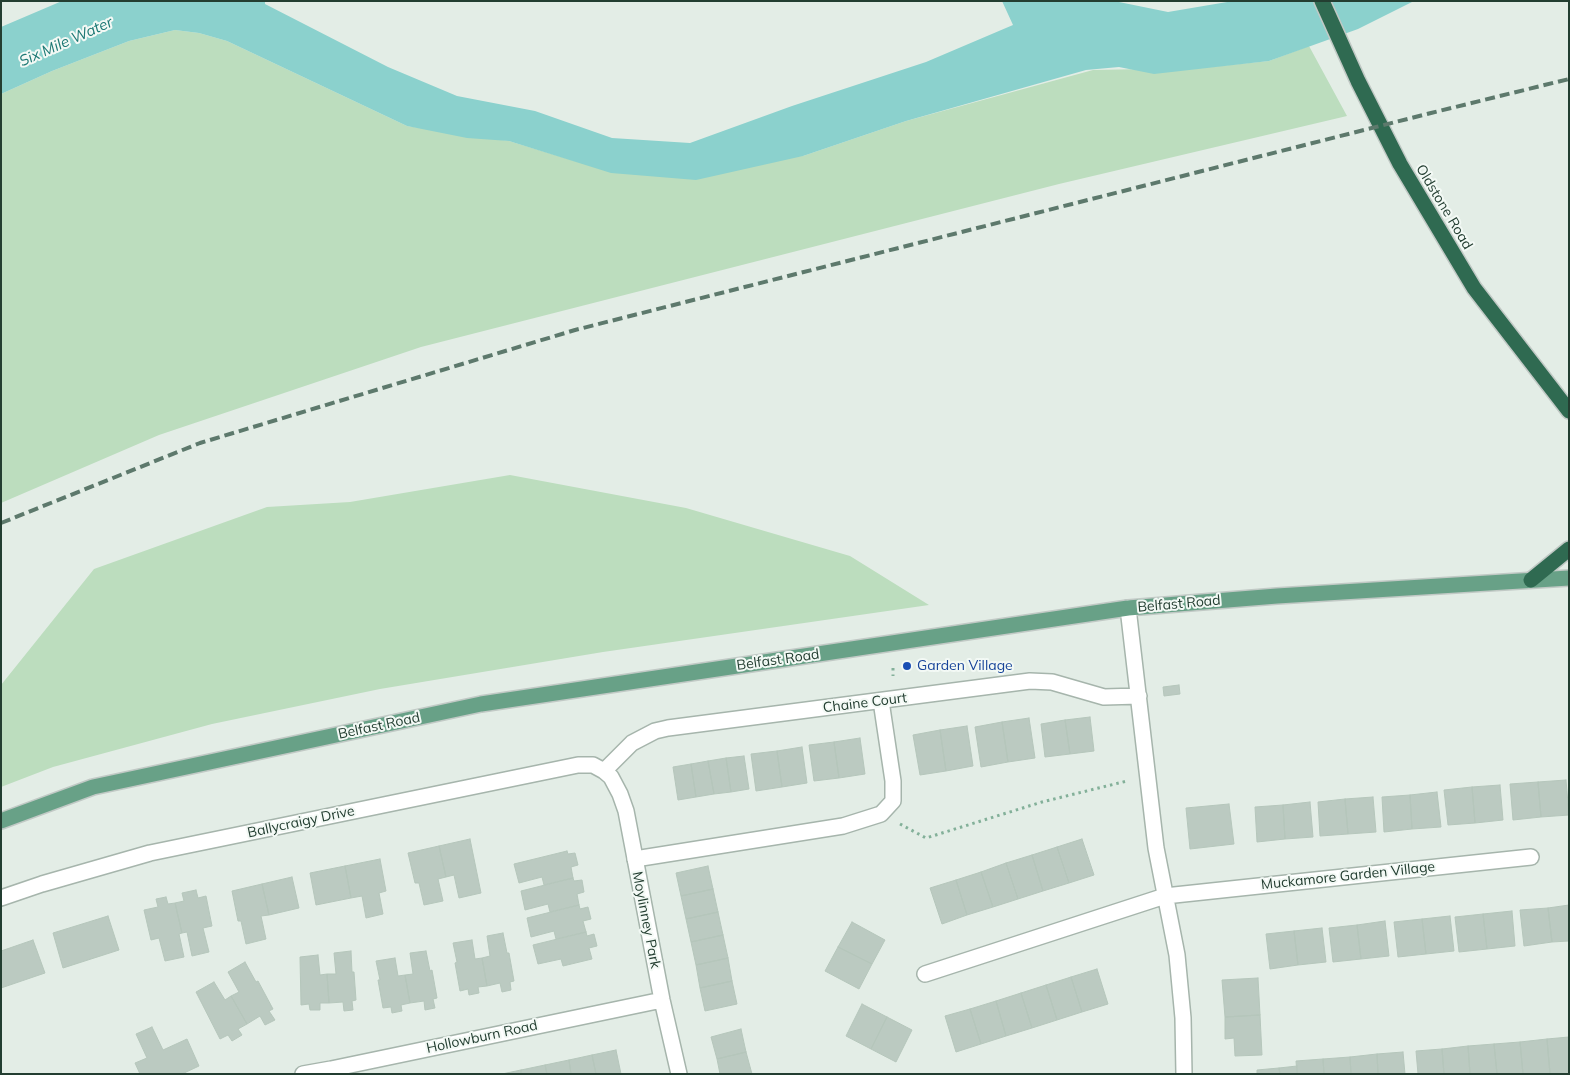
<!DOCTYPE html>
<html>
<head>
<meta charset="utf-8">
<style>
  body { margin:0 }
  #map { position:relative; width:1570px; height:1075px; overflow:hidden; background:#e3ede6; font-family:Mulish,sans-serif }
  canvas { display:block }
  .frame { position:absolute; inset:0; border:2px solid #233e31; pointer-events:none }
</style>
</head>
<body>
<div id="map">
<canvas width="1570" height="1075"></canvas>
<div class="frame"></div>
</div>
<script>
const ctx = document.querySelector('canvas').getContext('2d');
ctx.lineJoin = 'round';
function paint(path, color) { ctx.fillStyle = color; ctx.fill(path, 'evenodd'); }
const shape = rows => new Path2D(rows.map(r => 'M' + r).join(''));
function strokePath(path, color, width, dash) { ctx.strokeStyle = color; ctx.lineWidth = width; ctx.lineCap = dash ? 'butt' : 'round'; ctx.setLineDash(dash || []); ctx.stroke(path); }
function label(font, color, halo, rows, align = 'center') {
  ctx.font = font + ' Mulish,sans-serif'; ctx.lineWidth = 4; ctx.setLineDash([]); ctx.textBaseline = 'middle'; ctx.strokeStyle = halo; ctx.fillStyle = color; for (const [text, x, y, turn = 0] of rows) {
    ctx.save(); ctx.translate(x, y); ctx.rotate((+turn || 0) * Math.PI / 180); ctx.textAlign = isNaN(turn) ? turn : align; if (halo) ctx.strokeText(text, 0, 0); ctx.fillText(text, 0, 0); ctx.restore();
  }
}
paint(shape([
  [175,30,199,33,227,41,407,126,509,141,578,162,803,156,906,121,1093,70,1199,68,1269,61,1309,46,1347,116,1059,184,421,347,159,435,1,503,1,94,52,71,129,41],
  [510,475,686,508,850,556,929,605,603,652,380,689,212,724,53,767,1,787,1,685,94,569,267,507,350,502]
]), '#bcddbe');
paint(shape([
  [62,1,265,1,265,4,388,67,457,96,535,111,612,138,690,143,792,106,926,62,1013,25,1002,1,1114,1,1168,12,1233,1,1414,1,1358,29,1269,61,1154,74,1119,67,1086,70,906,121,803,156,696,180,611,173,509,141,467,138,407,126,227,41,199,33,175,30,129,41,52,71,1,94,1,27]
]), '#8bd1cd');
const building = shape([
  [1179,685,1180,694,1164,696,1163,687,1179,685],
  [1090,717,1094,751,1070,754,1065,720,1090,717],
  [1029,718,1035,758,1008,762,1002,722,1029,718],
  [1065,720,1070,754,1045,757,1041,724,1065,720],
  [1002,722,1008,762,981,767,975,727,1002,722],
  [967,726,973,766,946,771,940,730,967,726],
  [940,730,946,771,920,775,913,735,940,730],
  [860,738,865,774,839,778,834,742,860,738],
  [834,742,839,778,814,781,809,745,834,742],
  [802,747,807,783,782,787,777,751,802,747],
  [777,751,782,787,756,791,751,754,777,751],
  [744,756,749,789,731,792,726,758,744,756],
  [726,758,731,792,714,794,708,761,726,758],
  [708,761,714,794,696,797,691,764,708,761],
  [691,764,696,797,678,800,673,767,691,764],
  [1566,780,1569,815,1541,817,1538,782,1566,780],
  [1538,782,1541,817,1513,820,1510,784,1538,782],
  [1500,785,1503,820,1475,823,1472,787,1500,785],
  [1472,787,1475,823,1448,825,1444,790,1472,787],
  [1437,792,1441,827,1412,829,1410,795,1437,792],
  [1410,795,1412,829,1384,832,1382,797,1410,795],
  [1373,797,1376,832,1348,834,1345,799,1373,797],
  [1345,799,1348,834,1320,836,1318,802,1345,799],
  [1310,802,1313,837,1285,839,1283,805,1310,802],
  [1229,804,1234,844,1190,849,1186,808,1229,804],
  [1283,805,1285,839,1257,842,1255,807,1283,805],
  [470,839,481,893,459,898,454,875,446,877,439,846,470,839],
  [1082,839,1094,875,1069,883,1057,847,1082,839],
  [439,846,446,877,438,879,443,901,424,905,419,883,415,883,408,853,439,846],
  [1057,847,1069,883,1043,891,1032,855,1057,847],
  [567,851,568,854,575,853,578,865,571,867,573,878,544,885,542,877,519,883,514,864,567,851],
  [1032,855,1043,891,1018,899,1006,863,1032,855],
  [380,859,386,891,379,893,383,914,366,918,362,896,351,898,345,866,380,859],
  [1006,863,1018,899,993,907,981,872,1006,863],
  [345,866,351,898,316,905,310,873,345,866],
  [708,866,713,889,681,896,676,873,708,866],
  [981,872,993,907,967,915,956,880,981,872],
  [292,877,299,908,269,915,262,884,292,877],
  [573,878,574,881,582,880,584,892,577,894,579,905,550,912,548,904,525,910,521,891,573,878],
  [956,880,967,915,942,924,930,888,956,880],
  [262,884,269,915,261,916,266,939,246,944,241,921,238,921,232,891,262,884],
  [713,889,718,912,686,919,681,896,713,889],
  [196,890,198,898,206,896,212,926,203,928,209,952,192,956,187,932,182,933,175,903,184,901,182,893,196,890],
  [166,897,168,904,175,903,182,933,179,934,184,957,165,961,159,938,151,940,144,910,158,907,156,899,166,897],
  [579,905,580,909,588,907,591,919,583,921,586,932,556,939,554,931,531,937,527,918,579,905],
  [1569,905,1569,941,1552,942,1548,908,1569,905],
  [1548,908,1552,942,1524,946,1520,910,1548,908],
  [1512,911,1515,946,1487,949,1483,914,1512,911],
  [718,912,723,935,691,942,686,919,718,912],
  [1483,914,1487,949,1459,952,1455,917,1483,914],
  [108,916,119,950,63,968,53,933,108,916],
  [1450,916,1454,951,1426,954,1422,919,1450,916],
  [1422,919,1426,954,1398,957,1394,922,1422,919],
  [1385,921,1389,956,1361,959,1357,925,1385,921],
  [852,922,885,940,872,964,838,947,852,922],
  [1357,925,1361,959,1333,962,1329,928,1357,925],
  [1322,928,1326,962,1298,965,1294,931,1322,928],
  [1294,931,1298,965,1270,969,1266,934,1294,931],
  [586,932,587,936,594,934,597,946,589,948,592,959,563,966,561,959,538,964,533,945,586,932],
  [503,933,507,953,509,953,514,981,510,982,511,990,502,992,500,983,487,986,482,958,490,956,487,936,503,933],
  [723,935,728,958,696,965,691,942,723,935],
  [33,940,45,973,1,988,1,951,33,940],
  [472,940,475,959,482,958,487,986,478,987,479,993,469,995,468,989,460,991,455,963,457,962,453,943,472,940],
  [838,947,872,964,859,989,825,971,838,947],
  [351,951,352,972,354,972,356,1000,352,1001,353,1010,344,1011,343,1002,329,1003,327,974,336,974,334,953,351,951],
  [426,951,430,971,432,970,437,998,433,999,435,1008,425,1010,424,1001,410,1003,405,975,413,974,410,953,426,951],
  [318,955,320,975,327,974,329,1003,320,1003,320,1010,310,1010,309,1004,301,1005,300,957,318,955],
  [395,958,398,976,405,975,410,1003,401,1005,402,1011,392,1013,391,1007,383,1008,378,980,380,980,376,961,395,958],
  [728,958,732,981,700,988,696,965,728,958],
  [245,962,256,982,258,981,273,1009,269,1011,275,1020,265,1025,260,1016,247,1024,231,996,239,992,228,972,245,962],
  [1097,969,1108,1004,1082,1012,1071,977,1097,969],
  [1071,977,1082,1012,1057,1020,1046,985,1071,977],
  [1258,978,1260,1015,1225,1017,1222,980,1258,978],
  [732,981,737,1004,705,1011,700,988,732,981],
  [214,982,225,1000,231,996,247,1024,238,1029,242,1035,232,1041,228,1035,220,1039,196,992,214,982],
  [1046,985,1057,1020,1032,1028,1021,993,1046,985],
  [1021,993,1032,1028,1006,1036,996,1001,1021,993],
  [996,1001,1006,1036,981,1044,970,1009,996,1001],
  [862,1004,887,1017,871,1049,846,1036,862,1004],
  [970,1009,981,1044,956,1052,945,1016,970,1009],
  [1260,1015,1262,1055,1235,1056,1234,1038,1225,1039,1225,1017,1260,1015],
  [887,1017,912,1030,896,1062,871,1049,887,1017],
  [152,1027,163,1050,187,1039,199,1066,182,1074,140,1074,135,1063,147,1058,136,1034,152,1027],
  [741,1029,746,1052,717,1059,711,1037,741,1029],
  [1569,1037,1569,1074,1550,1074,1547,1039,1569,1037],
  [1547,1039,1550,1074,1523,1074,1520,1042,1547,1039],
  [1520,1042,1523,1074,1497,1074,1494,1044,1520,1042],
  [1494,1044,1497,1074,1470,1074,1468,1046,1494,1044],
  [1468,1046,1470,1074,1444,1074,1442,1049,1468,1046],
  [1442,1049,1444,1074,1418,1074,1416,1051,1442,1049],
  [616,1050,621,1074,596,1074,592,1055,616,1050],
  [746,1052,752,1074,720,1074,717,1059,746,1052],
  [1403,1052,1405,1074,1378,1074,1377,1054,1403,1052],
  [1377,1054,1378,1074,1351,1074,1350,1057,1377,1054],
  [592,1055,596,1074,571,1074,569,1060,592,1055],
  [1350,1057,1351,1074,1324,1074,1323,1059,1350,1057],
  [1323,1059,1324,1074,1297,1074,1296,1061,1323,1059],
  [569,1060,571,1074,547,1074,545,1065,569,1060],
  [545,1065,547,1074,521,1074,521,1070,545,1065],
  [1297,1066,1297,1074,1280,1074,1279,1068,1297,1066],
  [1279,1068,1280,1074,1257,1074,1257,1070,1279,1068],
  [521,1070,521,1074,502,1074,521,1070]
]);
paint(building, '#bbcac1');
strokePath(building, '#b5c6bb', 1);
const lane = shape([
  [635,859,843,826,881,814,893,801,893,781,881,701]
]);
const street = shape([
  [1128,608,1156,848,1177,955,1183,1018,1184,1074],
  [604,771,632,743,655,731,668,728,1030,681,1052,682,1104,697,1139,696],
  [1,898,42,884,150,853,578,765,593,765,604,771,611,777,620,794,626,811,662,1000,679,1074],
  [925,974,1165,896,1531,857],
  [303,1074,331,1069,662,1000]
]);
const primary = shape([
  [1,821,93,787,481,704,1128,608,1277,596,1569,578]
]);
const highway = shape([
  [1322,1,1358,81,1400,164,1474,288,1569,411],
  [1531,580,1569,549]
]);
strokePath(lane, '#a6b5ac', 18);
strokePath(street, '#a6b5ac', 18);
strokePath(primary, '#c1c9c5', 18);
strokePath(highway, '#c1c9c5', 18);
strokePath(shape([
  [893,668,893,676],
  [900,824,926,838,1042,802,1127,781]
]), '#83b099', 3, [2.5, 4]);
strokePath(lane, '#fff', 15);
strokePath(street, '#fff', 15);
strokePath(primary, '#68a187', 15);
strokePath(highway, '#2f6a51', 15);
strokePath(shape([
  [1,523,200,443,575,330,1431,113,1569,79]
]), '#5d796c', 4, [10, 5]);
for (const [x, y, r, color] of [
  [907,666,5,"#1a4fb4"]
]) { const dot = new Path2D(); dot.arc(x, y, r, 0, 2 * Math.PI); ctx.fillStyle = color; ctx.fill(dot); strokePath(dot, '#f3f9f5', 2); }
label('14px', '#233e31', '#f3f9f5', [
  ["Oldstone Road",1444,207,59],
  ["Belfast Road",1179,604,-5],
  ["Belfast Road",778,660,-8],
  ["Chaine Court",865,703,-7],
  ["Belfast Road",379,726,-12],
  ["Ballycraigy Drive",301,822,-12],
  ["Muckamore Garden Village",1348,876,-6],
  ["Moylinney Park",646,920,79],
  ["Hollowburn Road",482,1037,-12]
]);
label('14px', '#164399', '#f3f9f5', [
  ["Garden Village",917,666]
], 'left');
label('italic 15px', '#1d7975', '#f3f9f5', [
  ["Six Mile Water",66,42,-24]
]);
</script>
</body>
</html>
